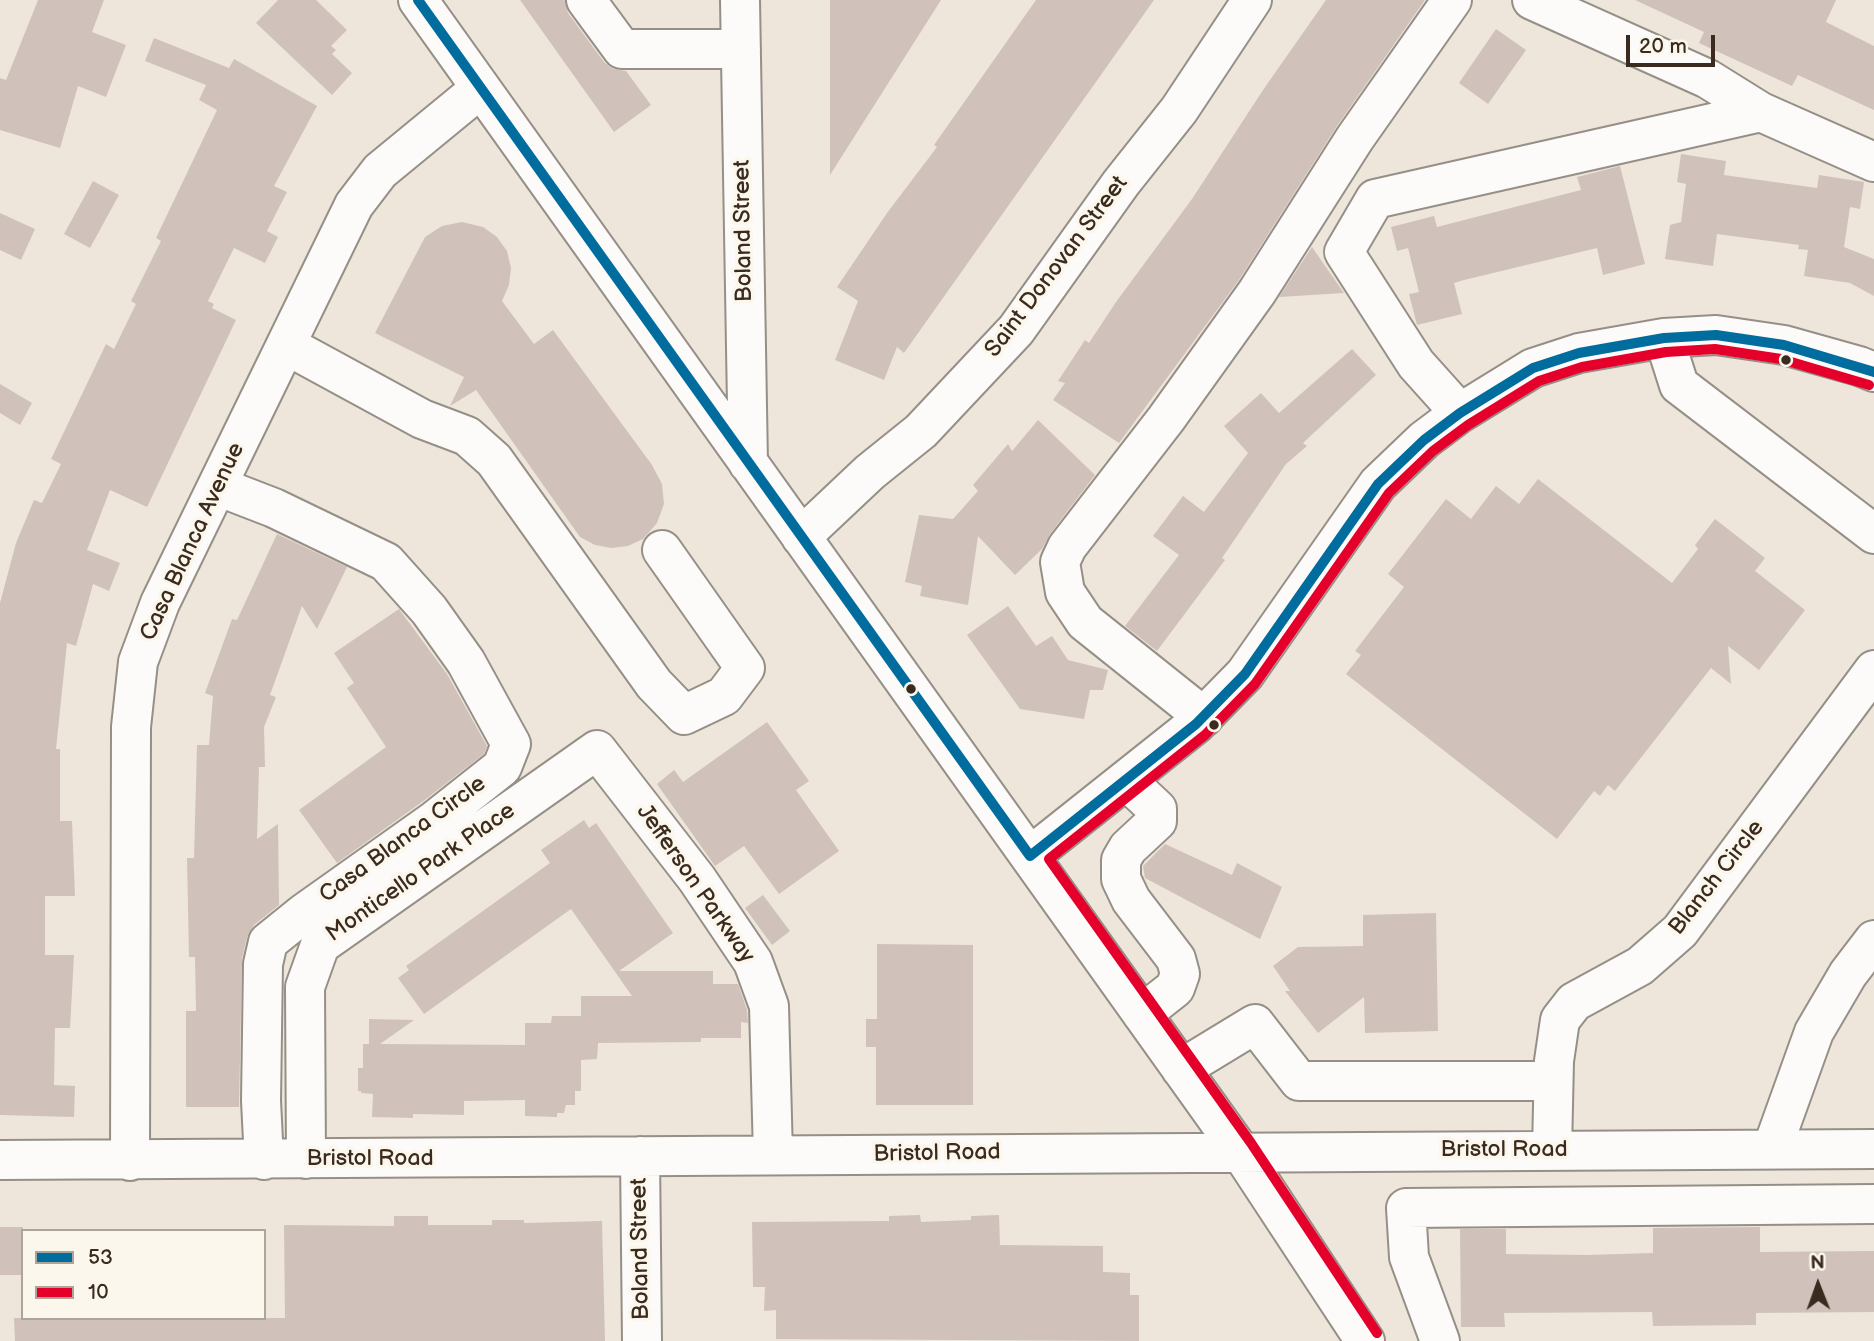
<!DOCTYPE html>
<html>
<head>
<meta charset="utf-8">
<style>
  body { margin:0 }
  #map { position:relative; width:1874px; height:1341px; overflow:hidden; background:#eee6da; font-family:"Balsamiq Sans",sans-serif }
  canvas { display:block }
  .legend { position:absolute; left:21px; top:1229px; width:245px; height:91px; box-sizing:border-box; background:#fbf7ec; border:2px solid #aea59a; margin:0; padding:9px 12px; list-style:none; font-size:21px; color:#3b2a1e }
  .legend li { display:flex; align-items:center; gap:14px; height:35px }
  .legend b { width:35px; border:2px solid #aea59a }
  .north { position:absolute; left:1783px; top:1250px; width:70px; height:70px; -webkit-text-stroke:5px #fbf7ec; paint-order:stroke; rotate:359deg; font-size:19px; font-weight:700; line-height:28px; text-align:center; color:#3b2a1e }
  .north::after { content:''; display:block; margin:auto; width:24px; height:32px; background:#3b2a1e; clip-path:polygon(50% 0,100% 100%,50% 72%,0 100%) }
  .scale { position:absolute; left:1626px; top:35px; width:89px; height:32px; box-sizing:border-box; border:4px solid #3b2a1e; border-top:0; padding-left:9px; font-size:21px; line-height:24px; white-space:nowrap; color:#3b2a1e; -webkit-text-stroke:5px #fbf7ec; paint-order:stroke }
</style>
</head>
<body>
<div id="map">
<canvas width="1874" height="1341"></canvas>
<ul class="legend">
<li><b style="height:9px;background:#006d9e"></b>53</li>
<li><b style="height:9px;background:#e4002b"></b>10</li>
</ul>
<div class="north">N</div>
<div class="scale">20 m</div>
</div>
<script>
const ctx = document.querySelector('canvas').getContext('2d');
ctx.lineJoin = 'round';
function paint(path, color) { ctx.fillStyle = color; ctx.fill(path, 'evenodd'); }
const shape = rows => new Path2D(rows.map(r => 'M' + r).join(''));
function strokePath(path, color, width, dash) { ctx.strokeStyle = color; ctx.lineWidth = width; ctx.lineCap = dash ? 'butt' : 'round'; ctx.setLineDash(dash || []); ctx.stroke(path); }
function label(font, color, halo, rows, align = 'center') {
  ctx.font = font + ' "Balsamiq Sans",sans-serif'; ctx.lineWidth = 7; ctx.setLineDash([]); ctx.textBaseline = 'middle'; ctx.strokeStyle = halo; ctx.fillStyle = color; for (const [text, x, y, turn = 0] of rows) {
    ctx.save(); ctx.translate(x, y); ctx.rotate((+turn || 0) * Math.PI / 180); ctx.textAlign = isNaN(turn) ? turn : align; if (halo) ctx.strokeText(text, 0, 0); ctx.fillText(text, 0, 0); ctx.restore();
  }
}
paint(shape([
  [38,0,104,0,92,32,126,45,106,97,78,86,60,148,0,130,0,78,6,80],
  [278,0,316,0,347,30,331,46,336,50,332,54,352,73,332,95,256,23],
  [520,0,565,0,568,13,604,62,613,69,626,71,651,105,614,132],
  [830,0,941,0,830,175],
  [1036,0,1154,0,904,353,897,347,884,380,835,360,858,301,837,287,887,213,937,147,934,145],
  [1326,0,1425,0,1337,126,1239,280,1119,443,1053,400,1065,383,1058,381,1085,340,1089,343,1116,302,1192,199,1263,90],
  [1635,0,1836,0,1826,22,1874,46,1874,110,1798,75,1792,86,1699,43,1704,32],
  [1496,29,1526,50,1488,104,1459,83],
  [154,38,229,68,234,59,317,106,274,186,287,192,267,231,278,237,265,263,234,248,208,301,214,304,212,308,236,320,147,507,110,490,87,550,120,563,109,591,93,584,76,646,67,643,56,749,60,749,60,821,72,821,75,896,45,896,45,955,74,955,70,1028,55,1028,54,1085,75,1086,74,1117,0,1115,0,603,16,543,34,500,42,503,61,464,51,459,106,344,114,349,136,304,131,301,161,241,156,238,217,110,199,100,206,85,145,61],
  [1681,154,1726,161,1724,175,1817,188,1819,175,1864,182,1860,209,1850,207,1844,247,1874,259,1874,296,1850,283,1804,276,1808,250,1798,249,1799,245,1717,234,1713,266,1665,259,1670,225,1681,222,1686,184,1677,182],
  [1620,166,1645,264,1603,275,1597,248,1464,280,1454,283,1462,314,1417,325,1409,294,1419,292,1408,248,1397,251,1391,227,1434,216,1437,227,1581,190,1577,177],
  [93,181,119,195,90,248,64,234],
  [0,213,35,229,21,260,0,250],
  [462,222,483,227,497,237,507,251,511,268,509,285,502,301,534,344,553,330,652,465,662,484,664,504,657,523,643,539,628,546,611,548,595,545,580,537,476,390,450,406,464,377,375,333,425,237,442,226],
  [1312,247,1344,293,1279,297],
  [1352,349,1376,375,1303,443,1307,446,1286,464,1222,558,1225,560,1157,651,1125,626,1179,555,1153,536,1183,496,1204,512,1248,453,1224,426,1261,393,1279,413],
  [0,384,32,403,20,425,0,413],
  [1038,420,1095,475,1050,534,1042,549,1015,575,978,536,968,605,920,596,922,586,905,582,919,515,953,519,978,491,973,485,1008,444,1012,451],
  [1538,479,1672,583,1698,549,1695,545,1715,519,1765,558,1755,571,1805,610,1759,670,1728,646,1731,684,1711,668,1615,791,1608,785,1600,796,1594,791,1557,839,1346,674,1361,655,1355,651,1404,587,1388,574,1446,499,1471,519,1496,486,1519,504],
  [277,534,347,567,317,629,302,606,270,695,276,697,264,727,265,767,259,767,257,839,278,824,279,905,254,925,247,937,242,959,239,1107,186,1107,186,1011,196,1011,195,957,189,957,187,858,194,858,197,745,209,745,213,696,205,693,232,619,237,620],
  [1008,606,1036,646,1052,636,1068,660,1108,670,1103,690,1090,690,1084,719,1020,709,967,635],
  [399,609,447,674,487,746,484,754,422,802,337,863,299,810,386,747,347,688,354,683,334,653],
  [767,722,809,781,796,790,839,851,779,894,744,846,715,866,657,784,674,770,683,782],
  [584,820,589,828,596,823,673,933,619,971,713,971,713,984,738,984,747,1010,748,1023,741,1022,741,1038,701,1038,701,1042,598,1043,597,1059,581,1060,581,1091,575,1091,575,1105,566,1105,564,1113,557,1113,557,1117,525,1116,525,1100,464,1101,464,1115,413,1114,413,1118,372,1117,373,1094,361,1093,361,1091,358,1091,358,1068,363,1068,363,1044,369,1044,369,1019,414,1020,380,1044,525,1045,525,1023,551,1023,552,1016,581,1016,581,996,632,996,571,909,424,1014,398,978,409,970,406,966,550,863,541,850],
  [1165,844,1232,875,1237,863,1282,887,1260,939,1145,878,1143,866],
  [763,895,790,931,772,945,745,908],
  [1436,913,1438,1031,1365,1033,1364,997,1318,1033,1285,991,1290,991,1273,966,1298,947,1363,946,1363,915],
  [877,944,973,945,973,1105,876,1105,876,1047,866,1047,866,1019,877,1019],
  [920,1215,921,1222,971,1220,971,1216,999,1215,1000,1245,1103,1246,1103,1272,1130,1273,1130,1295,1139,1295,1139,1341,776,1339,776,1310,764,1311,765,1287,753,1287,752,1222,889,1221,889,1216],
  [394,1216,428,1216,428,1225,492,1225,492,1220,524,1220,524,1223,602,1221,605,1341,15,1341,14,1318,285,1318,284,1225,394,1226],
  [0,1227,23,1227,23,1275,0,1275],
  [1760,1227,1760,1252,1874,1251,1874,1312,1756,1313,1756,1325,1653,1326,1652,1312,1504,1313,1505,1327,1461,1327,1460,1229,1506,1229,1506,1254,1588,1255,1653,1253,1653,1228]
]), '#d0c2ba');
const minor = shape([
  [418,0,1240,1151,1365,1341],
  [586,0,622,49,741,49],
  [740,0,748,463],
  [1532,0,1708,79,1761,112],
  [1664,338,1679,385,1874,534],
  [286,345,422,419,467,436,494,460,654,684,684,715,724,696,745,668,662,550],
  [1460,413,1416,364,1344,252,1375,199,1761,112,1874,162],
  [217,486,274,508,386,562,429,610,466,662,511,744,502,767,435,820,304,913,268,942,263,964,261,1101,264,1160],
  [801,537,870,472,921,431,1016,330,1121,183,1179,110,1252,0],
  [1204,717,1085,622,1065,592,1060,562,1067,547,1166,419,1257,292,1355,138,1452,0],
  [1126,780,1157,809,1157,821,1128,848,1121,860,1121,879,1131,900,1176,959,1180,974,1175,988,1142,1014],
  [1030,856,1196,724,1245,674,1378,484,1424,440,1460,413,1533,368,1579,353,1664,338,1716,335,1784,345,1859,366,1874,372],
  [1181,1069,1255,1024,1299,1081,1553,1081],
  [1772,1149,1814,1032,1848,974,1874,940],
  [1552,1150,1554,1061,1560,1020,1574,1002,1640,966,1680,931,1874,670],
  [640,1156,642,1341],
  [306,1159,305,987,320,945,597,750,697,879,753,962,769,1006,773,1155],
  [0,1160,1874,1149],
  [130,1161,131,727,138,662,160,603,354,205,380,171,481,88],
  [1440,1341,1409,1257,1406,1208,1874,1204]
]);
strokePath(minor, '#958f87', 42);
strokePath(minor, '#fcfbf9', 38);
strokePath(shape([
  [418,0,1030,856],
  [1030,856,1196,724,1245,674,1378,484,1424,440,1460,413,1533,368,1579,353,1664,338,1716,335,1784,345,1874,372]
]), '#006d9e', 10);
strokePath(shape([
  [1377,1333,1251,1143,1049,859,1205,735,1255,684,1389,493,1433,451,1468,425,1539,381,1582,367,1666,352,1715,349,1781,359,1869,385]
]), '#e4002b', 10);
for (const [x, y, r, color] of [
  [1786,360,6,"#3b2a1e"],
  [911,689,6,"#3b2a1e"],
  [1214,725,6,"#3b2a1e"]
]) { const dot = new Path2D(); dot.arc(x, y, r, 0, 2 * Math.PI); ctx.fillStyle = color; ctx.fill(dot); strokePath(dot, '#fbf7ec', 2.5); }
label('23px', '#3b2a1e', '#fbf7ec', [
  ["Boland Street",744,231,-91],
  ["Saint Donovan Street",1057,267,-53],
  ["Casa Blanca Avenue",193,542,-65],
  ["Casa Blanca Circle",403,840,-36],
  ["Monticello Park Place",421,873,-35],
  ["Blanch Circle",1717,878,-52],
  ["Jefferson Parkway",695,884,55],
  ["Bristol Road",1504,1150],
  ["Bristol Road",937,1154,-1],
  ["Bristol Road",370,1159],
  ["Boland Street",641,1249,-91]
]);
</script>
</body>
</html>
